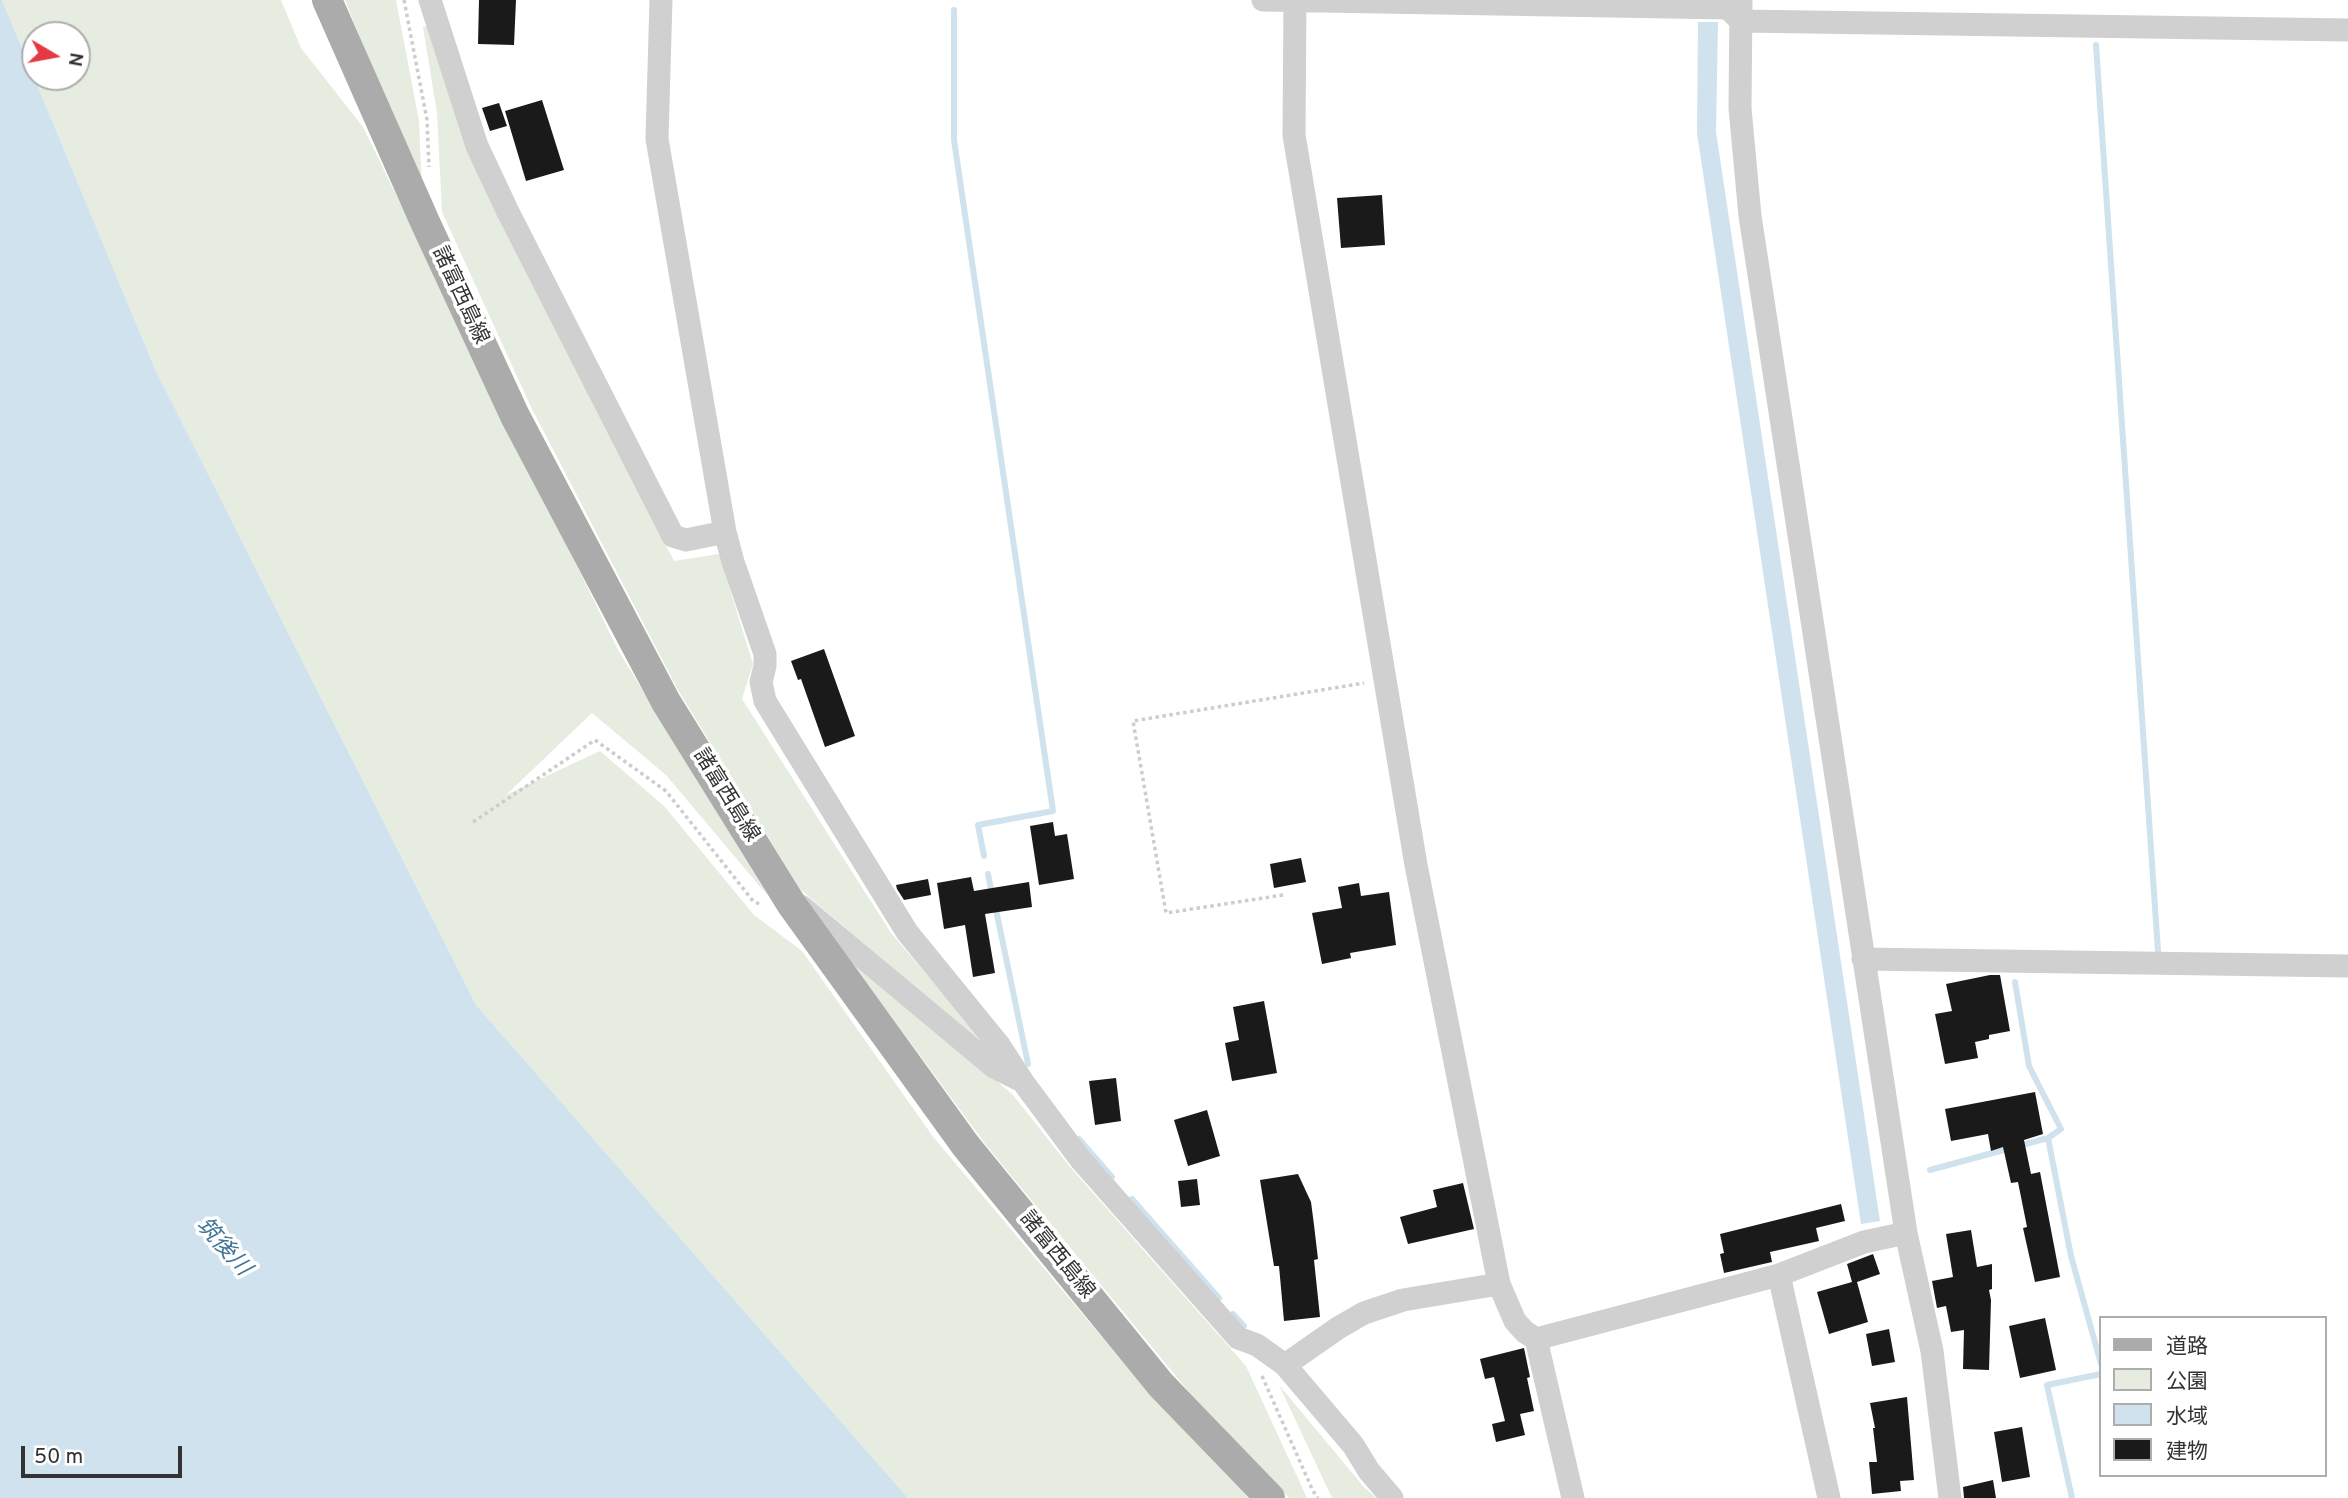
<!DOCTYPE html>
<html>
<head>
<meta charset="utf-8">
<style>
  body { margin:0 }
  #map { position:relative; width:2348px; height:1498px; overflow:hidden; background:#fff; font-family:Overpass,"Noto Sans JP",sans-serif }
  canvas { display:block }
  .legend { position:absolute; left:2099px; top:1316px; width:228px; height:161px; box-sizing:border-box; background:#fff; border:2px solid #adadad; margin:0; padding:9px 12px; list-style:none; font-size:21px; color:#333 }
  .legend li { display:flex; align-items:center; gap:14px; height:35px }
  .legend b { width:35px; border:2px solid #adadad }
  .north { position:absolute; left:21px; top:21px; width:70px; height:70px; box-sizing:border-box; background:#fff; border:2px solid #adadad; border-radius:50%; rotate:100deg; font-size:19px; font-weight:700; line-height:28px; text-align:center; color:#333 }
  .north::after { content:''; display:block; margin:auto; width:24px; height:32px; background:#e63946; clip-path:polygon(50% 0,100% 100%,50% 72%,0 100%) }
  .scale { position:absolute; left:21px; top:1446px; width:161px; height:32px; box-sizing:border-box; border:4px solid #333; border-top:0; padding-left:9px; font-size:21px; line-height:24px; white-space:nowrap; color:#333; -webkit-text-stroke:5px #fff; paint-order:stroke }
</style>
</head>
<body>
<div id="map">
<canvas width="2348" height="1498"></canvas>
<ul class="legend">
<li><b style="height:9px;background:#ababab"></b>道路</li>
<li><b style="height:19px;background:#e6ecdf"></b>公園</li>
<li><b style="height:19px;background:#cfe2ee"></b>水域</li>
<li><b style="height:19px;background:#1a1a1a"></b>建物</li>
</ul>
<div class="north">N</div>
<div class="scale">50 m</div>
</div>
<script>
const ctx = document.querySelector('canvas').getContext('2d');
ctx.lineJoin = 'round';
function paint(path, color) { ctx.fillStyle = color; ctx.fill(path, 'evenodd'); }
const shape = rows => new Path2D(rows.map(r => 'M' + r).join(''));
function strokePath(path, color, width, dash) { ctx.strokeStyle = color; ctx.lineWidth = width; ctx.lineCap = dash ? 'butt' : 'round'; ctx.setLineDash(dash || []); ctx.stroke(path); }
function label(font, color, halo, rows, align = 'center') {
  ctx.font = font + ' Overpass,"Noto Sans JP",sans-serif'; ctx.lineWidth = 7; ctx.setLineDash([]); ctx.textBaseline = 'middle'; ctx.strokeStyle = halo; ctx.fillStyle = color; for (const [text, x, y, turn = 0] of rows) {
    ctx.save(); ctx.translate(x, y); ctx.rotate((+turn || 0) * Math.PI / 180); ctx.textAlign = isNaN(turn) ? turn : align; if (halo) ctx.strokeText(text, 0, 0); ctx.fillText(text, 0, 0); ctx.restore();
  }
}
paint(shape([
  [2,0,281,0,301,48,363,127,618,650,768,896,666,775,592,713,506,795,600,751,664,806,754,915,802,951,934,1138,1155,1400,1249,1498,908,1498,476,1005,155,369],
  [35,35,77,35,77,77,35,77],
  [345,0,396,0,419,121,422,193],
  [430,26,475,168,674,561,719,554,753,664,742,699,891,933,997,1057,800,889,678,690,531,407,442,212,437,113,423,27],
  [837,943,1013,1095,1070,1167,1246,1366,1307,1498,1289,1498,1189,1392,986,1145],
  [1279,1385,1363,1486,1376,1498,1332,1498]
]), '#e6ecdf');
paint(shape([
  [0,0,2,0,155,369,476,1005,908,1498,0,1498],
  [1698,22,1718,22,1716,132,1880,1221,1861,1224,1697,133]
]), '#cfe2ee');
strokePath(shape([
  [954,10,954,140,1053,811,978,825,984,856],
  [2096,45,2158,951],
  [988,874,992,894],
  [995,905,1028,1064],
  [2015,982,2029,1066,2061,1129,2048,1138],
  [1079,1139,1112,1177],
  [1930,1170,2048,1138,2071,1256,2101,1364],
  [1132,1199,1219,1298],
  [1233,1314,1244,1326],
  [2072,1498,2047,1385,2101,1374]
]), '#cfe2ee', 6);
paint(shape([
  [479,0,516,0,514,45,478,44],
  [542,100,564,170,526,181,505,111],
  [499,103,507,126,490,131,482,108],
  [1382,195,1385,245,1341,248,1337,198],
  [824,649,855,736,825,747,801,679,798,680,791,661],
  [1053,822,1055,836,1067,834,1074,879,1039,885,1030,826],
  [1301,858,1306,882,1274,888,1270,864],
  [971,877,974,891,1029,882,1032,907,985,914,995,973,973,977,965,925,944,929,937,883],
  [928,879,931,895,904,900,897,889,896,885],
  [1359,883,1361,896,1389,892,1396,945,1350,953,1351,958,1322,964,1312,913,1342,908,1338,887],
  [1990,975,2000,975,2010,1031,1989,1035,1989,1039,1975,1042,1978,1058,1945,1064,1935,1014,1952,1011,1946,984],
  [1264,1001,1277,1073,1232,1081,1225,1043,1239,1040,1233,1007],
  [1116,1078,1121,1121,1095,1125,1089,1081],
  [2035,1092,2043,1134,2024,1140,2031,1174,2040,1172,2060,1277,2035,1282,2023,1228,2027,1227,2018,1182,2011,1183,2003,1147,1991,1151,1988,1134,1951,1141,1945,1109],
  [1207,1110,1220,1156,1188,1166,1174,1120],
  [1298,1174,1311,1202,1314,1225,1318,1259,1314,1260,1320,1317,1284,1321,1279,1266,1274,1266,1260,1180],
  [1197,1179,1200,1205,1181,1207,1178,1181],
  [1463,1183,1474,1229,1408,1244,1400,1217,1437,1207,1433,1190],
  [1841,1204,1845,1221,1816,1228,1819,1241,1770,1252,1772,1262,1724,1273,1720,1254,1724,1253,1720,1234],
  [1971,1230,1977,1267,1992,1264,1992,1289,1989,1290,1991,1300,1989,1370,1963,1369,1964,1330,1951,1332,1946,1306,1937,1308,1932,1281,1953,1277,1946,1234],
  [1873,1254,1880,1274,1857,1282,1868,1322,1829,1334,1817,1292,1852,1282,1847,1264],
  [2045,1318,2056,1370,2020,1378,2009,1326],
  [1889,1329,1895,1362,1872,1366,1866,1334],
  [1524,1348,1530,1377,1527,1378,1534,1411,1520,1414,1525,1435,1496,1442,1492,1424,1505,1421,1494,1377,1485,1379,1480,1359],
  [1907,1397,1914,1480,1900,1481,1901,1491,1872,1494,1869,1462,1877,1462,1873,1428,1875,1428,1870,1403],
  [2022,1427,2030,1477,2002,1482,1994,1432],
  [1993,1480,1996,1498,1964,1498,1963,1487]
]), '#1a1a1a');
strokePath(shape([
  [404,0,427,120,429,167],
  [473,822,595,740,666,791,753,901,761,905],
  [1283,895,1166,913,1133,721,1364,683],
  [1262,1376,1313,1491,1318,1498]
]), '#cdcdcd', 3.5, [3.5, 3.5]);
strokePath(shape([
  [430,0,477,146,507,210,673,536,686,540,725,532],
  [661,0,657,139,725,532,733,562,765,654,765,666,761,682,765,701,907,932,999,1045,1023,1082,1081,1160,1238,1338,1257,1345,1285,1365,1353,1445,1369,1471,1392,1498],
  [1263,0,1728,8,1741,21,2348,30],
  [1295,0,1294,135,1416,865,1499,1284,1515,1321,1525,1332,1536,1339,1573,1498],
  [1741,0,1740,108,1750,216,1906,1233,1932,1351,1950,1498],
  [801,906,994,1067,1020,1080],
  [1863,959,2348,966],
  [1779,1275,1829,1498],
  [1536,1339,1779,1275,1864,1242,1906,1233],
  [1285,1365,1338,1328,1364,1313,1403,1300,1499,1284]
]), '#d0d0d0', 23);
strokePath(shape([
  [327,0,425,222,515,416,666,702,792,905,966,1146,1161,1385,1270,1498]
]), '#ababab', 30);
label('21px', '#333', '#fff', [
  ["諸富西島線",459,296,65],
  ["諸富西島線",725,796,58],
  ["諸富西島線",1056,1256,51]
]);
label('italic 23px', '#3f7597', '#fff', [
  ["筑後川",222,1248,48]
]);
</script>
</body>
</html>
